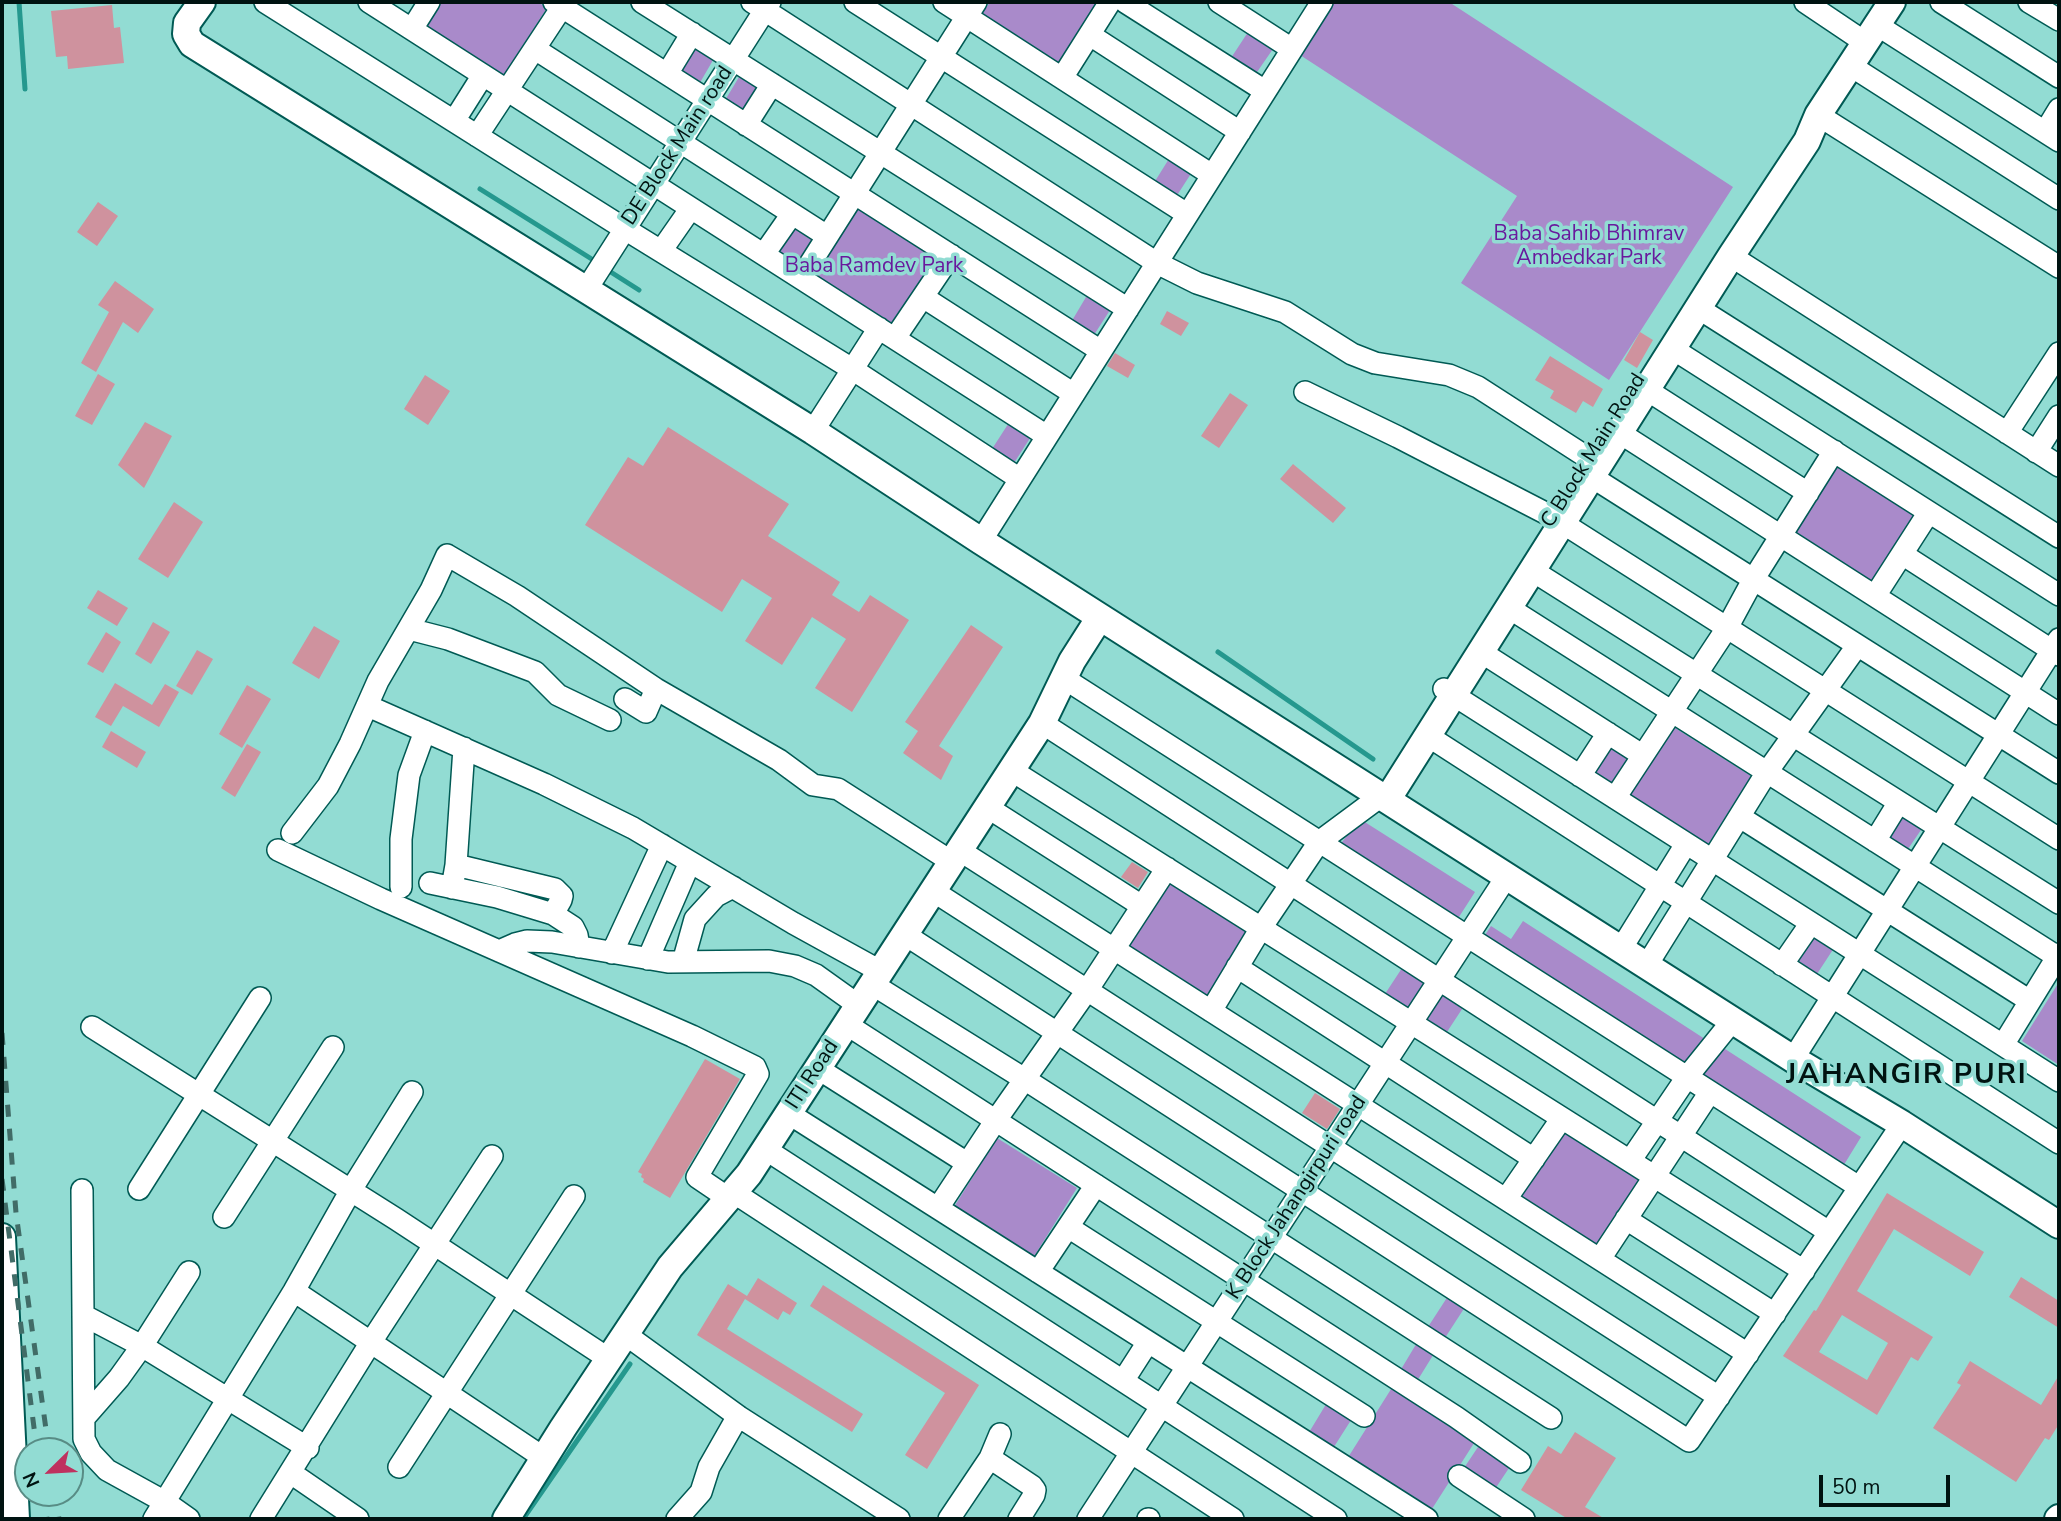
<!DOCTYPE html>
<html>
<head>
<meta charset="utf-8">
<style>
  body { margin:0 }
  #map { position:relative; width:2061px; height:1521px; overflow:hidden; background:#92dcd3; font-family:"Nunito Sans",sans-serif }
  canvas { display:block }
  .frame { position:absolute; inset:0; border:4px solid #001311; pointer-events:none }
  .north { position:absolute; left:14px; top:1437px; width:70px; height:70px; box-sizing:border-box; background:#92dcd3; border:2px solid #588c85; border-radius:50%; rotate:246deg; font-size:19px; font-weight:700; line-height:28px; text-align:center; color:#001311 }
  .north::after { content:''; display:block; margin:auto; width:24px; height:32px; background:#bf315f; clip-path:polygon(50% 0,100% 100%,50% 72%,0 100%) }
  .scale { position:absolute; left:1819px; top:1475px; width:131px; height:32px; box-sizing:border-box; border:4px solid #001311; border-top:0; padding-left:9px; font-size:21px; line-height:24px; white-space:nowrap; color:#001311; -webkit-text-stroke:5px #92dcd3; paint-order:stroke }
</style>
</head>
<body>
<div id="map">
<canvas width="2061" height="1521"></canvas>
<div class="frame"></div>
<div class="north">N</div>
<div class="scale">50 m</div>
</div>
<script>
const ctx = document.querySelector('canvas').getContext('2d');
ctx.lineJoin = 'round';
function paint(path, color) { ctx.fillStyle = color; ctx.fill(path, 'evenodd'); }
const shape = rows => new Path2D(rows.map(r => 'M' + r).join(''));
function strokePath(path, color, width, dash) { ctx.strokeStyle = color; ctx.lineWidth = width; ctx.lineCap = dash ? 'butt' : 'round'; ctx.setLineDash(dash || []); ctx.stroke(path); }
function label(font, color, halo, rows, align = 'center') {
  ctx.font = font + ' "Nunito Sans",sans-serif'; ctx.lineWidth = 7; ctx.setLineDash([]); ctx.textBaseline = 'middle'; ctx.strokeStyle = halo; ctx.fillStyle = color; for (const [text, x, y, turn = 0] of rows) {
    ctx.save(); ctx.translate(x, y); ctx.rotate((+turn || 0) * Math.PI / 180); ctx.textAlign = isNaN(turn) ? turn : align; if (halo) ctx.strokeText(text, 0, 0); ctx.fillText(text, 0, 0); ctx.restore();
  }
}
paint(shape([
  [440,2,538,2,547,8,503,77,424,26],
  [990,2,1101,2,1061,65,981,15],
  [1334,2,1449,2,1733,187,1609,380,1461,283,1517,196,1300,55],
  [1250,29,1275,46,1255,75,1231,58],
  [692,41,716,55,698,86,674,71],
  [742,72,766,86,748,117,724,102],
  [1172,154,1194,169,1174,200,1152,186],
  [856,207,936,258,892,327,813,276],
  [794,222,817,237,798,265,775,250],
  [1089,292,1112,307,1092,338,1070,324],
  [1012,418,1034,432,1014,463,992,449],
  [1838,465,1917,515,1873,584,1794,534],
  [1672,726,1751,776,1707,846,1628,795],
  [1611,739,1635,755,1613,790,1588,774],
  [1904,813,1923,827,1906,852,1886,838],
  [1360,819,1475,892,1457,920,1339,846],
  [1167,878,1253,931,1209,1001,1124,947],
  [1523,921,1708,1041,1688,1071,1483,938,1491,926,1511,939],
  [1815,935,1834,948,1817,974,1797,960],
  [1404,965,1427,979,1408,1009,1385,994],
  [2059,982,2059,1065,2022,1041],
  [1442,991,1464,1006,1445,1035,1423,1021],
  [1722,1047,1861,1137,1842,1168,1697,1075],
  [1561,1129,1641,1180,1597,1249,1518,1198],
  [997,1138,1077,1188,1033,1258,954,1207],
  [1450,1293,1467,1304,1443,1341,1426,1330],
  [1418,1341,1435,1352,1414,1386,1397,1376],
  [1393,1386,1476,1440,1430,1512,1347,1459],
  [1328,1401,1353,1417,1332,1450,1308,1434],
  [1482,1441,1513,1462,1493,1492,1462,1471]
]), '#a98aca');
strokePath(shape([
  [19,2,25,89],
  [480,189,598,263],
  [606,269,639,290],
  [1218,652,1373,759],
  [523,1519,630,1364]
]), '#25988e', 5);
paint(shape([
  [112,5,114,28,120,27,124,63,68,69,67,56,56,57,51,11],
  [98,202,118,216,97,246,77,232],
  [115,281,154,309,138,333,123,322,96,372,81,363,109,312,98,305],
  [1167,311,1189,323,1181,336,1160,324],
  [1640,332,1653,340,1637,368,1624,360],
  [1115,353,1135,365,1128,378,1107,366],
  [1550,356,1603,389,1593,407,1583,401,1576,413,1550,398,1554,391,1535,380],
  [98,374,115,384,92,425,75,416],
  [425,375,450,391,428,425,404,409],
  [1230,393,1248,405,1219,448,1201,436],
  [145,422,172,436,144,488,118,465],
  [668,427,789,504,768,536,840,582,832,595,859,612,870,595,909,620,852,712,815,688,846,639,812,617,782,665,745,641,772,598,742,579,722,612,585,525,628,457,643,466],
  [1293,464,1346,508,1333,523,1280,479],
  [174,502,203,522,168,578,138,559],
  [98,590,128,608,117,626,87,608],
  [153,622,170,632,151,664,135,654],
  [971,625,1003,647,939,746,953,756,941,780,903,753,918,731,905,722],
  [314,626,340,641,319,679,292,663],
  [106,632,121,642,103,673,87,664],
  [197,650,213,659,192,695,176,686],
  [115,683,152,705,165,684,179,692,159,727,123,706,111,726,95,717],
  [247,685,271,699,242,748,219,734],
  [111,731,146,752,137,768,102,747],
  [247,744,261,752,235,797,221,788],
  [1132,862,1148,872,1138,888,1121,877],
  [705,1059,740,1079,670,1198,643,1182,644,1179,641,1177,642,1174,638,1172],
  [1315,1093,1340,1109,1327,1129,1302,1113],
  [1887,1193,1984,1252,1970,1276,1894,1229,1857,1291,1933,1337,1918,1361,1911,1357,1877,1415,1783,1356,1814,1310,1816,1311],
  [1842,1315,1888,1343,1867,1380,1819,1352],
  [2021,1277,2059,1301,2059,1328,2009,1297],
  [758,1278,797,1303,790,1315,783,1311,778,1320,745,1299,727,1329,863,1414,852,1432,697,1335,728,1284,747,1296],
  [823,1285,979,1385,927,1469,905,1455,945,1393,810,1306],
  [1970,1361,2041,1405,2059,1375,2059,1424,2049,1440,2045,1438,2016,1482,1933,1428,1961,1385,1957,1383],
  [1575,1432,1616,1458,1585,1507,1605,1519,1568,1519,1521,1490,1548,1446,1561,1454]
]), '#cf929e');
const minor = shape([
  [265,2,625,229,852,369,1020,479],
  [369,2,1047,436],
  [554,2,1101,351],
  [642,2,1128,309],
  [752,2,1157,263,1197,283,1285,312,1352,354,1375,363,1449,375,1478,387,1599,465],
  [855,2,1187,214],
  [944,2,1212,175],
  [1125,2,1265,91],
  [1219,2,1292,49],
  [1805,2,1866,43],
  [1941,2,2059,77],
  [2029,2,2059,20],
  [1877,25,2059,141],
  [412,29,429,2],
  [1090,35,1240,132],
  [535,49,827,236],
  [1851,66,2059,199],
  [667,74,692,33],
  [1062,78,1110,2],
  [1818,115,2059,267],
  [454,121,483,75],
  [746,125,772,84],
  [2045,132,2059,109],
  [477,136,562,7],
  [661,251,691,208],
  [764,254,792,214],
  [1731,256,2059,466],
  [801,278,976,2],
  [586,290,770,2],
  [923,297,1074,394],
  [1698,308,2059,537],
  [895,338,951,255],
  [1673,349,2059,595],
  [1647,390,1808,493],
  [1305,392,1398,437,1553,517,2059,839],
  [813,431,879,328],
  [1620,433,2059,714],
  [2007,433,2059,353],
  [2036,452,2059,416],
  [1592,477,2059,773],
  [981,541,1322,2],
  [1902,554,2059,655],
  [1533,571,2059,903],
  [1875,596,1929,512],
  [1509,608,2059,958],
  [409,629,448,639,535,672,558,695,610,720],
  [1481,652,1642,755],
  [1065,679,1859,1187],
  [1444,689,2059,1081],
  [625,699,646,712,656,689],
  [368,706,544,784,633,828,793,923,880,971],
  [1042,723,1829,1232],
  [1428,736,2059,1143],
  [1011,770,1804,1271],
  [1580,776,1608,733],
  [1615,798,1727,628,1753,580,1834,451],
  [987,807,1142,906],
  [1740,817,2030,1001],
  [292,833,328,786,350,744,378,681,431,590,447,555,517,596,656,689,779,760,813,785,838,789,952,862],
  [1875,841,1899,802],
  [278,850,381,899,692,1036,755,1067,758,1074,697,1177,728,1198],
  [959,850,1748,1354],
  [456,865,555,889,562,896,561,900,553,914],
  [430,883,497,897,553,914,573,927,577,935,579,947],
  [401,887,401,839,409,775,425,731],
  [452,888,456,865,464,748],
  [933,891,1719,1397],
  [904,934,1689,1441,1902,1124],
  [1621,949,1686,844],
  [499,951,515,944,527,941,552,942,668,962,769,961,795,966,816,975,858,1005],
  [612,953,662,845],
  [648,959,690,862],
  [683,962,695,919,716,896,733,887],
  [1647,965,1767,772,1857,646],
  [1782,965,1811,923],
  [1237,967,1534,1159],
  [872,984,1026,1080,1551,1418],
  [1211,1011,1261,928,1319,842,1381,796],
  [846,1024,1456,1417,1520,1462],
  [92,1027,396,1219,609,1359],
  [2003,1045,2059,954],
  [1793,1059,2059,639],
  [817,1068,967,1163],
  [788,1113,1427,1519],
  [765,1149,1336,1519],
  [1630,1161,1687,1077,1733,1020],
  [139,1189,260,998],
  [82,1190,84,1439,91,1453,107,1470,165,1502,189,1519],
  [733,1192,1233,1519],
  [1506,1199,1562,1118],
  [938,1208,996,1120,1088,989,1167,868],
  [224,1217,333,1047],
  [1626,1219,1775,1314],
  [1068,1227,1364,1416],
  [1600,1259,1710,1092],
  [1038,1272,1096,1185],
  [294,1291,544,1458],
  [83,1315,142,1346,308,1448],
  [625,1334,738,1416,899,1519],
  [1123,1381,1148,1342],
  [84,1418,119,1378,142,1346,189,1272],
  [990,1458,1032,1486,1035,1490,1034,1495,1019,1519],
  [399,1467,574,1196],
  [291,1473,358,1519],
  [1459,1476,1524,1519],
  [154,1519,294,1291,351,1190,412,1092],
  [261,1519,371,1342,492,1156],
  [677,1519,701,1492,709,1467,738,1416],
  [949,1519,990,1458,1000,1434],
  [1088,1519,1507,876],
  [1148,1519,1149,1519]
]);
const tertiary = shape([
  [202,2,187,23,186,34,192,44,813,431,981,541,1793,1059,1902,1124,2059,1225],
  [1387,800,1731,256,1807,141,1818,115,1892,2],
  [2,1237,16,1519],
  [506,1519,563,1428,670,1267,749,1174,1042,723,1072,661,1100,617],
  [2058,1519,2059,1518]
]);
strokePath(minor, '#005a54', 24);
strokePath(tertiary, '#005a54', 30);
strokePath(minor, '#fff', 21);
strokePath(tertiary, '#fff', 26);
strokePath(shape([
  [2,1033,16,1213,49,1451],
  [2,1179,37,1451],
  [44,1493,47,1519],
  [55,1493,59,1519]
]), '#416c67', 5, [12, 12]);
label('21px', '#001311', '#92dcd3', [
  ["DE Block Main road",678,146,-57],
  ["C Block Main Road",1594,451,-58],
  ["ITI Road",813,1075,-57],
  ["K Block Jahangirpuri road",1297,1198,-57]
]);
label('21px', '#69199d', '#92dcd3', [
  ["Baba Sahib Bhimrav",1589,235],
  ["Ambedkar Park",1589,259],
  ["Baba Ramdev Park",874,267]
]);
ctx.letterSpacing = '2px';
label('bold 28px', '#001311', '#92dcd3', [
  ["JAHANGIR PURI",1907,1076]
]);
ctx.letterSpacing = '0px';
</script>
</body>
</html>
